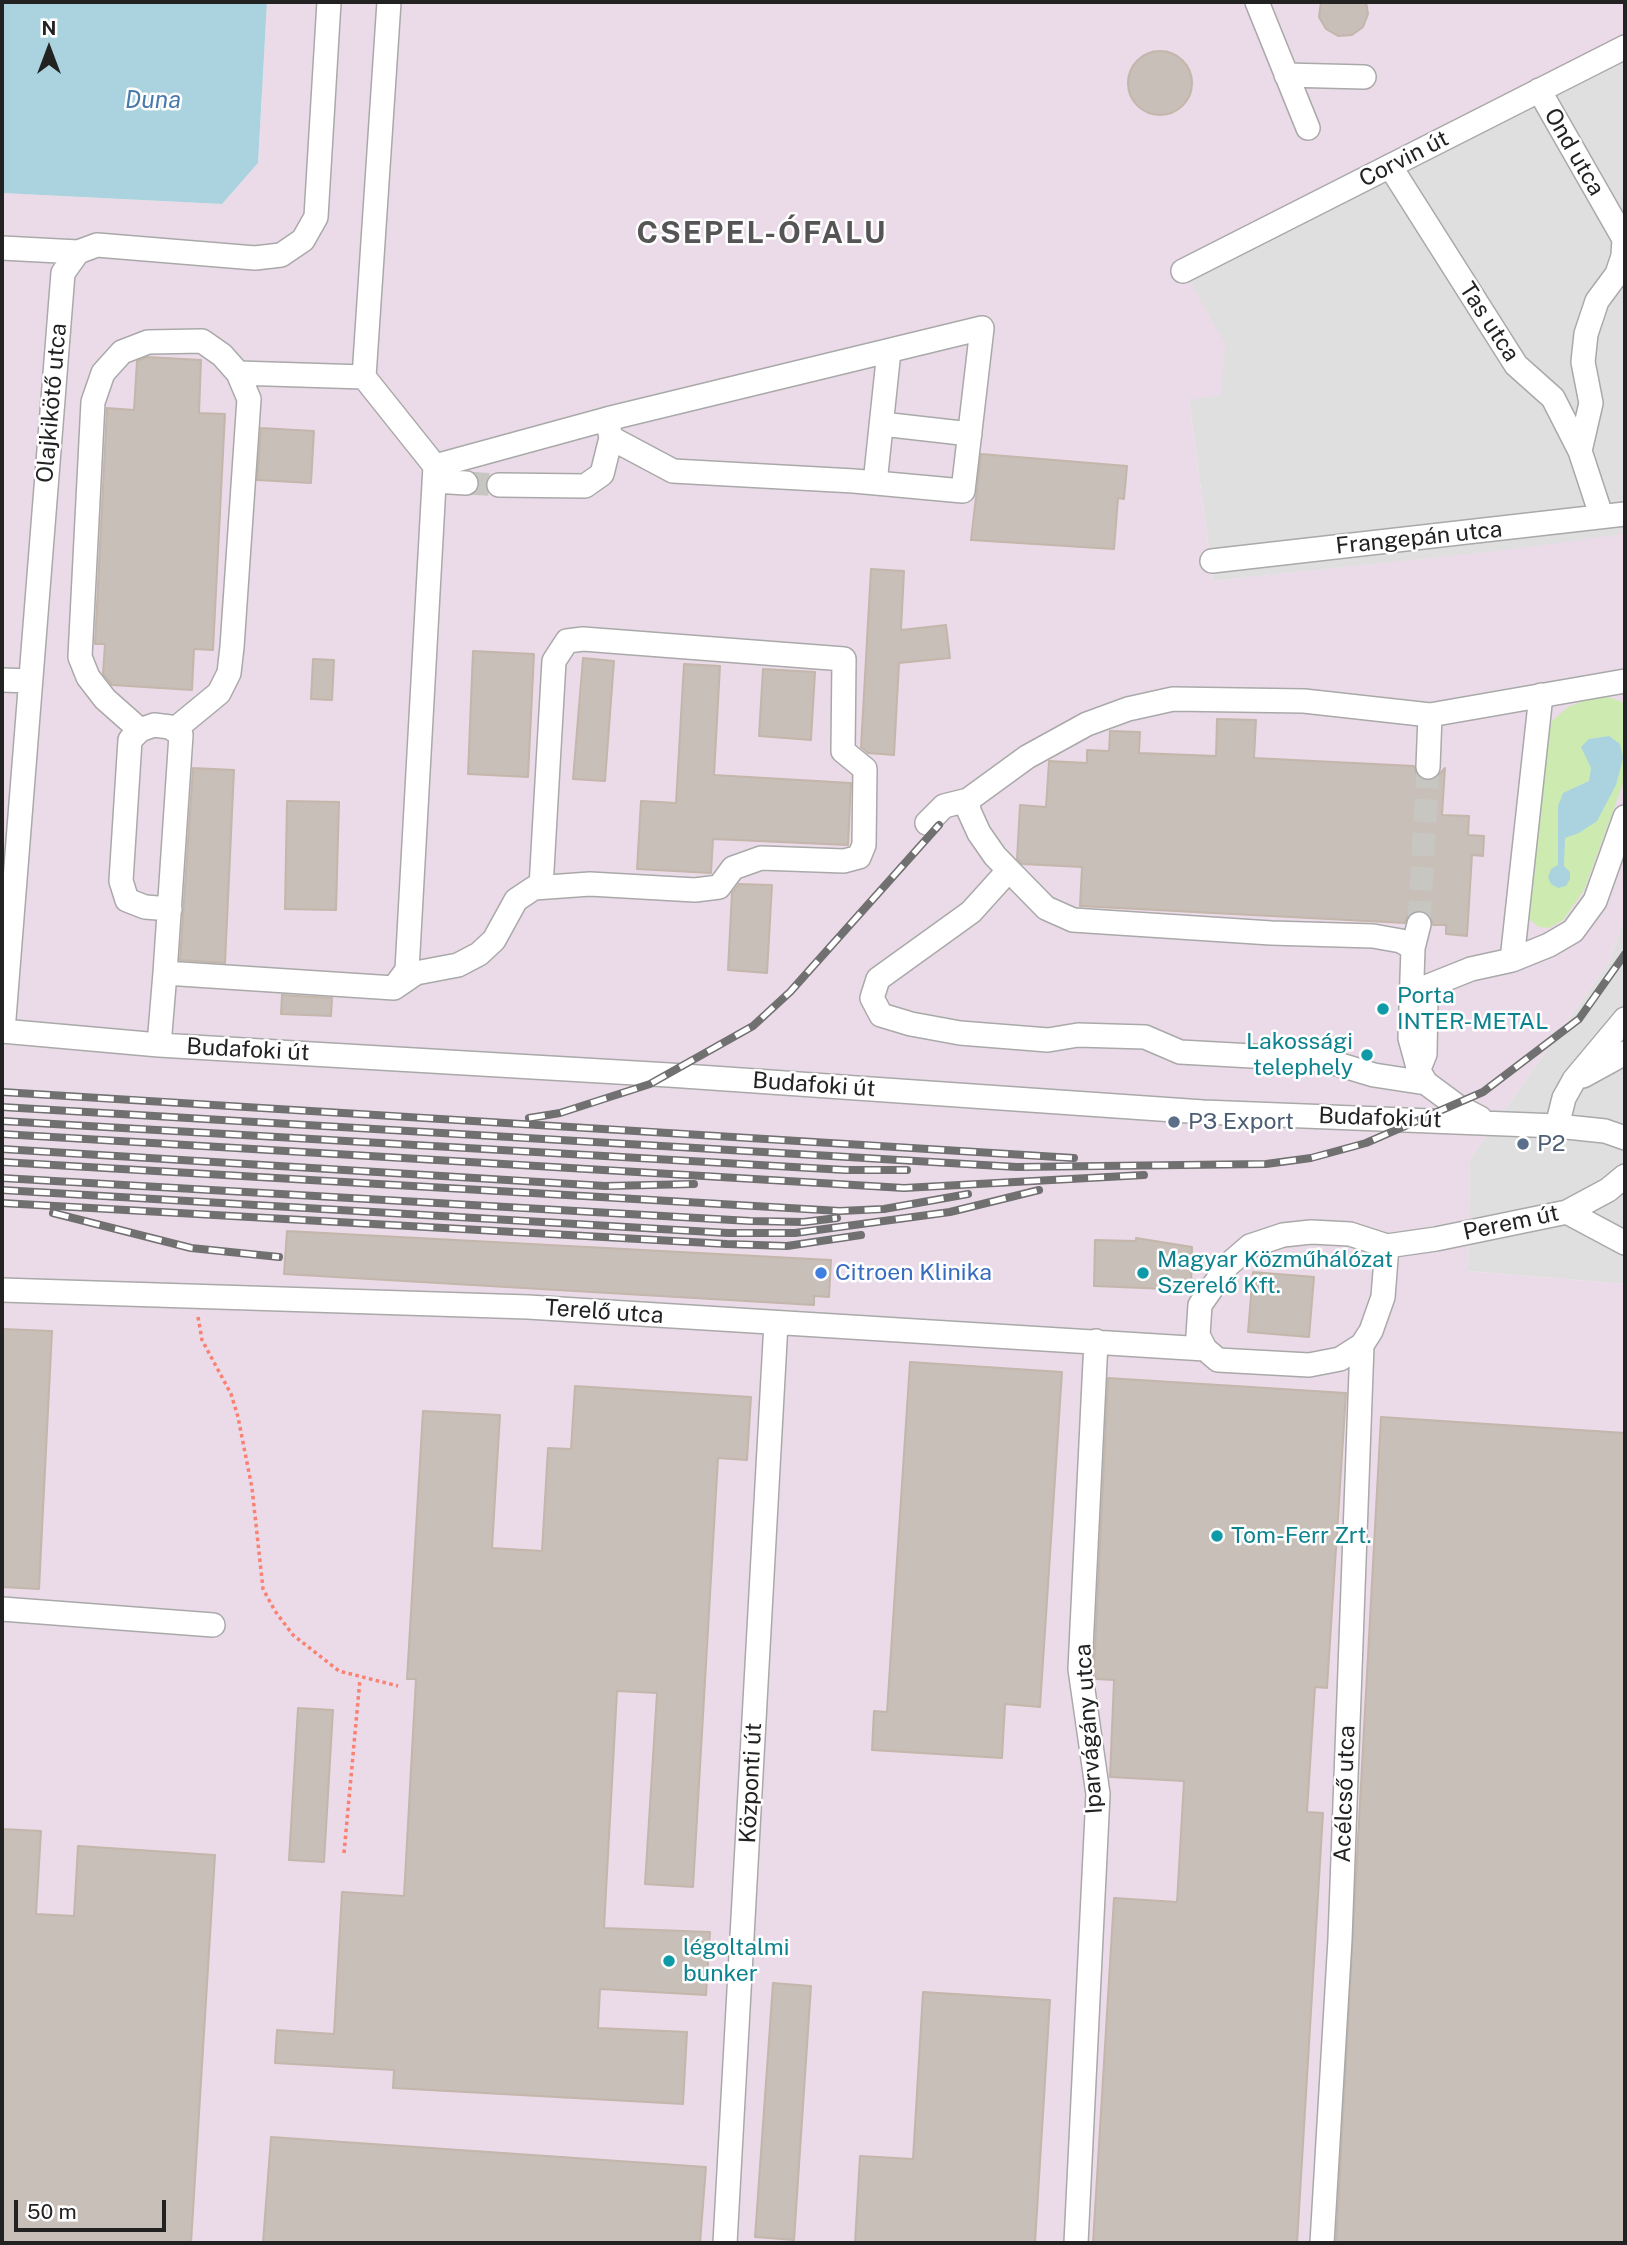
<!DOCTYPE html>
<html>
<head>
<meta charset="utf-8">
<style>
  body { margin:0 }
  #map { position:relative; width:1627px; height:2245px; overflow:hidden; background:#f2efe9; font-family:"Public Sans",sans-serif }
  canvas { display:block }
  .frame { position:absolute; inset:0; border:4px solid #222; pointer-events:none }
  .north { position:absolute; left:14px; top:14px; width:70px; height:70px; -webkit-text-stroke:5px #fff; paint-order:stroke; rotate:0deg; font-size:19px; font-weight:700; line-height:28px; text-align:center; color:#222 }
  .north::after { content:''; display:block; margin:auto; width:24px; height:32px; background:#222; clip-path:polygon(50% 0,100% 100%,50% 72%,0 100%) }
  .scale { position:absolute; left:14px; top:2200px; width:152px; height:32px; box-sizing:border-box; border:4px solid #222; border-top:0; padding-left:9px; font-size:21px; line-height:24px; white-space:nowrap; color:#222; -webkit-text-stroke:5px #fff; paint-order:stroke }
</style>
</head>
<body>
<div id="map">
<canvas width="1627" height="2245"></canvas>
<div class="frame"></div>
<div class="north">N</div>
<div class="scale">50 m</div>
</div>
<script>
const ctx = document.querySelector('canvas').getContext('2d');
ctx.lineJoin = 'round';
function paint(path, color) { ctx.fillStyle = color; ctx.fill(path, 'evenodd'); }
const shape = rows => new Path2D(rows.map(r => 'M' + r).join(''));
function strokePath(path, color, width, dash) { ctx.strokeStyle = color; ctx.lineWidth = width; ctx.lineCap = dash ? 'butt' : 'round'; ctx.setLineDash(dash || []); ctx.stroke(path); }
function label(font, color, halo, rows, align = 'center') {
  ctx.font = font + ' "Public Sans",sans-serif'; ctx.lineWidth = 5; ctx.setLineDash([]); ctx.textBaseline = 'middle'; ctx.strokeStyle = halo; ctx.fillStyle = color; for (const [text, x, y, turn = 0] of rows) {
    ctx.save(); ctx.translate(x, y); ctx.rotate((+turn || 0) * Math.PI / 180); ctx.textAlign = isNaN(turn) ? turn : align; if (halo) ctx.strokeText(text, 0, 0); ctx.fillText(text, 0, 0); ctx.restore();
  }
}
paint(shape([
  [1625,47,1625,538,1213,581,1189,399,1183,271],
  [1625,917,1625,1284,1468,1271,1470,1159,1609,962]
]), '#e0dfdf');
paint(shape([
  [267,2,1625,2,1625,47,1184,271,1225,344,1221,395,1189,400,1213,581,1506,550,1625,534,1625,917,1609,962,1470,1159,1468,1271,1625,1284,1625,2243,2,2243,2,193,222,204,258,163]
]), '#ebdbe8');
paint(shape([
  [1609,697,1625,703,1625,778,1584,890,1563,920,1549,928,1539,927,1529,919,1526,911,1551,722,1568,707,1586,700]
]), '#cdebb0');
paint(shape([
  [2,2,267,2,258,163,222,204,2,193],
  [1609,736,1620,744,1623,758,1616,785,1597,821,1579,833,1565,838,1564,866,1570,872,1570,879,1566,886,1558,888,1551,884,1548,877,1551,869,1558,865,1558,806,1563,793,1589,781,1591,768,1581,747,1589,739]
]), '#aad3df');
const building = shape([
  [1321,2,1366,2,1368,14,1363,27,1352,35,1338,36,1326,29,1319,17,1321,2],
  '1128 83a32 32 0 1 1 64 0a32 32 0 1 1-64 0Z',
  [147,357,201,360,199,413,225,414,213,650,194,649,192,690,112,685,103,674,105,644,95,644,107,408,134,410,137,361,147,357],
  [261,428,314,431,311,483,257,480,261,428],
  [981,454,1127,466,1124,499,1118,498,1114,549,971,540,981,454],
  [871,569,904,571,901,630,946,625,950,658,899,663,894,755,868,753,861,747,871,569],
  [473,651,534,654,528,777,468,774,473,651],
  [583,658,614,661,605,781,573,779,583,658],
  [313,659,334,660,332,700,311,699,313,659],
  [684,664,720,666,714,775,851,783,848,845,713,839,711,873,637,869,641,801,676,803,684,664],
  [763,669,815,672,811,740,759,736,763,669],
  [1217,719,1256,720,1254,758,1414,766,1416,774,1427,781,1435,779,1445,768,1442,815,1469,816,1468,835,1484,836,1483,856,1472,855,1467,936,1446,934,1446,925,1433,925,1429,914,1422,910,1409,914,1405,923,1080,906,1082,867,1022,864,1017,859,1020,805,1046,807,1049,761,1087,763,1087,750,1109,751,1110,731,1140,732,1139,753,1216,756,1217,719],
  [193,768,234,770,225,963,180,960,193,768],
  [287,801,339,802,336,910,285,909,287,801],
  [739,884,772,885,767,973,728,970,732,893,739,884],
  [282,995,332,998,331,1016,281,1014,282,995],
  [287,1231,831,1260,829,1297,814,1296,814,1305,284,1274,287,1231],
  [1136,1238,1192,1247,1191,1290,1094,1286,1095,1240,1136,1241,1136,1238],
  [1253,1272,1314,1277,1309,1337,1248,1332,1253,1272],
  [2,1329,52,1331,39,1589,2,1587,2,1329],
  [910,1362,1062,1372,1040,1707,1005,1704,1002,1758,872,1750,874,1711,887,1712,910,1362],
  [1108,1378,1346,1393,1327,1688,1315,1687,1307,1812,1323,1813,1297,2243,1093,2243,1114,1898,1177,1902,1184,1781,1110,1777,1114,1680,1096,1679,1094,1668,1108,1378],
  [575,1386,751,1397,747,1460,718,1458,693,1887,645,1884,657,1693,617,1691,604,1928,710,1932,706,1995,600,1989,598,2028,687,2032,683,2104,393,2088,394,2070,275,2063,277,2030,334,2034,342,1892,404,1896,416,1679,407,1679,423,1411,500,1415,492,1548,542,1551,548,1448,571,1449,575,1386],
  [1381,1417,1625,1433,1625,2243,1336,2243,1381,1417],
  [298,1708,333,1710,324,1862,289,1860,298,1708],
  [2,1829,41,1831,36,1914,74,1916,78,1846,215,1855,191,2243,2,2243,2,1829],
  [773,1983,811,1986,794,2240,755,2237,773,1983],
  [923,1992,1050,2000,1035,2243,855,2243,860,2156,913,2159,923,1992],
  [271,2137,706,2167,700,2243,263,2243,271,2137]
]);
paint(building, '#c7bfb8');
strokePath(building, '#c4b6ab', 2);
strokePath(shape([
  [466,483,499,485],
  [1419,924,1428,767]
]), '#c8c6c1', 23, [23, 11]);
const minor = shape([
  [1257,2,1308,128],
  [1286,75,1364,77],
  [1539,90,1624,239,1623,256,1617,274,1597,301,1586,334,1583,362,1591,403,1580,451],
  [1390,166,1516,365,1553,398,1580,451,1601,515],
  [2,248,78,252],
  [1183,271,1625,47],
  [238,373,364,377,389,2],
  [364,377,435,466,607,419,611,438,673,471,854,481,963,491,982,328,607,419],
  [882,424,970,434],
  [434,481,466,483],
  [875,483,889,351],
  [499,485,585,486,602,474,611,438],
  [1212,561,1625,514],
  [2,680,30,681],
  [140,730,105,699,88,677,80,657,93,402,103,373,122,352,148,342,202,341,222,355,238,373,249,399,232,647,229,673,219,693,174,730],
  [1428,767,1430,715],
  [968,800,969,811,979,833,995,856,1046,908,1073,920,1271,933,1373,936,1401,941,1413,948],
  [927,823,944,806,968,800,1027,757,1087,724,1128,709,1173,699,1304,701,1430,715,1625,681],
  [1008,871,971,912,878,979,872,998,881,1015,911,1024,960,1033,1048,1040,1078,1035,1145,1037,1180,1052,1324,1060,1374,1075,1426,1083],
  [1419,924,1413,948,1410,1038,1419,1071,1426,1083,1457,1106,1480,1118],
  [1512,960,1541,695],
  [165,973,181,735,170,727,154,725,140,730,130,740,121,881,127,900,145,907,170,909],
  [396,985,407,970,435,466],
  [1411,993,1471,969,1512,960,1549,945,1573,931,1595,901,1625,817],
  [2,1031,159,1045,669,1075,1203,1112,1557,1126,1605,1131,1625,1138],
  [3,1031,63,273,78,252,97,245,255,258,281,255,303,240,316,217,329,2],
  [159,1045,165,973,394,988,416,973,458,965,479,954,494,940,516,900,534,888,590,884,695,890,719,887,733,868,761,858,844,861,859,857,864,845,865,769,843,751,844,659,583,639,567,641,554,661,541,887],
  [1421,1064,1425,1054,1426,995,1431,985],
  [1583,1076,1625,1053],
  [1557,1126,1564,1098,1574,1080,1625,1019],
  [1567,1212,1625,1243],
  [1387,1246,1383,1297,1371,1331,1362,1345,1340,1359,1309,1365,1218,1360,1205,1349,1198,1335,1200,1305,1228,1265,1250,1246,1283,1235,1311,1232,1350,1234,1387,1246,1436,1239,1567,1212,1608,1190,1625,1176],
  [2,1290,528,1307,1205,1349],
  [2,1609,213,1625],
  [725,2243,776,1323],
  [1076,2243,1098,1794,1080,1669,1096,1341],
  [1322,2243,1340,1939,1362,1345]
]);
strokePath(minor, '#a9a9a9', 26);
strokePath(shape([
  [198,1317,202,1340,231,1394,238,1417,252,1488,263,1589,275,1611,293,1635,339,1671,398,1686],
  [344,1853,360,1679]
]), '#fa8072', 3.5, [3.5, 3.5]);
strokePath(minor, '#fff', 23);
const rail = shape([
  [2,1092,1074,1158],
  [2,1107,1017,1167,1266,1164,1311,1158,1366,1143,1483,1092,1579,1019,1625,954],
  [529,1118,560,1113,650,1084,753,1026,790,992,939,825],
  [2,1121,845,1170,907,1170],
  [2,1134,904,1188,1144,1175],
  [2,1149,605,1186,694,1184],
  [2,1162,840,1211,884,1209,968,1194],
  [2,1178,750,1221,804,1222,837,1218],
  [2,1190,728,1233,795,1233,950,1212,1039,1190],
  [2,1203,727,1244,787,1246,861,1235],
  [53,1213,191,1248,279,1257]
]);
strokePath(rail, '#707070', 8);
strokePath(rail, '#fff', 5, [16]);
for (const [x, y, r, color] of [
  [1383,1009,7,"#0f9aa8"],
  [1367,1055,7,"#0f9aa8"],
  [1174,1122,7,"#5c6f8a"],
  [1523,1144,7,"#5c6f8a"],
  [821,1273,7,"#3f7fe0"],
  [1143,1273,7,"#0f9aa8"],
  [1217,1536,7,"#0f9aa8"],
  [669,1961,7,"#0f9aa8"]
]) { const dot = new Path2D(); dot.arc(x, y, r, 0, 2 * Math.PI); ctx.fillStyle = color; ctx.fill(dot); strokePath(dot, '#fff', 2.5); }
label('23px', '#222', '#fff', [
  ["Ond utca",1574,152,60],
  ["Corvin út",1404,159,-27],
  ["Tas utca",1489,322,57],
  ["Olajkikötő utca",52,403,-85],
  ["Frangepán utca",1419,538,-6],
  ["Budafoki út",248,1050,3],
  ["Budafoki út",814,1085,4],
  ["Budafoki út",1380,1118,2],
  ["Perem út",1511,1223,-12],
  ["Terelő utca",604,1312,4],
  ["Iparvágány utca",1089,1729,-94],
  ["Központi út",751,1783,-87],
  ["Acélcső utca",1345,1794,-88]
]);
label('23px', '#0d838f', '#fff', [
  ["Porta",1397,996],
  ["INTER-METAL",1397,1022],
  ["Lakossági",1353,1042,"right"],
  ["telephely",1353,1068,"right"],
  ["Magyar Közműhálózat",1157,1260],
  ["Szerelő Kft.",1157,1286],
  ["Tom-Ferr Zrt.",1231,1536],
  ["légoltalmi",683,1948],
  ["bunker",683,1974]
], 'left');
label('23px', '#4e5e75', '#fff', [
  ["P3 Export",1188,1122],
  ["P2",1537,1144]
], 'left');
label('23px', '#366cbe', '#fff', [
  ["Citroen Klinika",835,1273]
], 'left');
label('italic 24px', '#4a7aab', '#fff', [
  ["Duna",153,101]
]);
ctx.letterSpacing = '2px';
label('bold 30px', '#555', '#fff', [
  ["CSEPEL-ÓFALU",762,234]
]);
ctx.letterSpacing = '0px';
</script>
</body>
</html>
